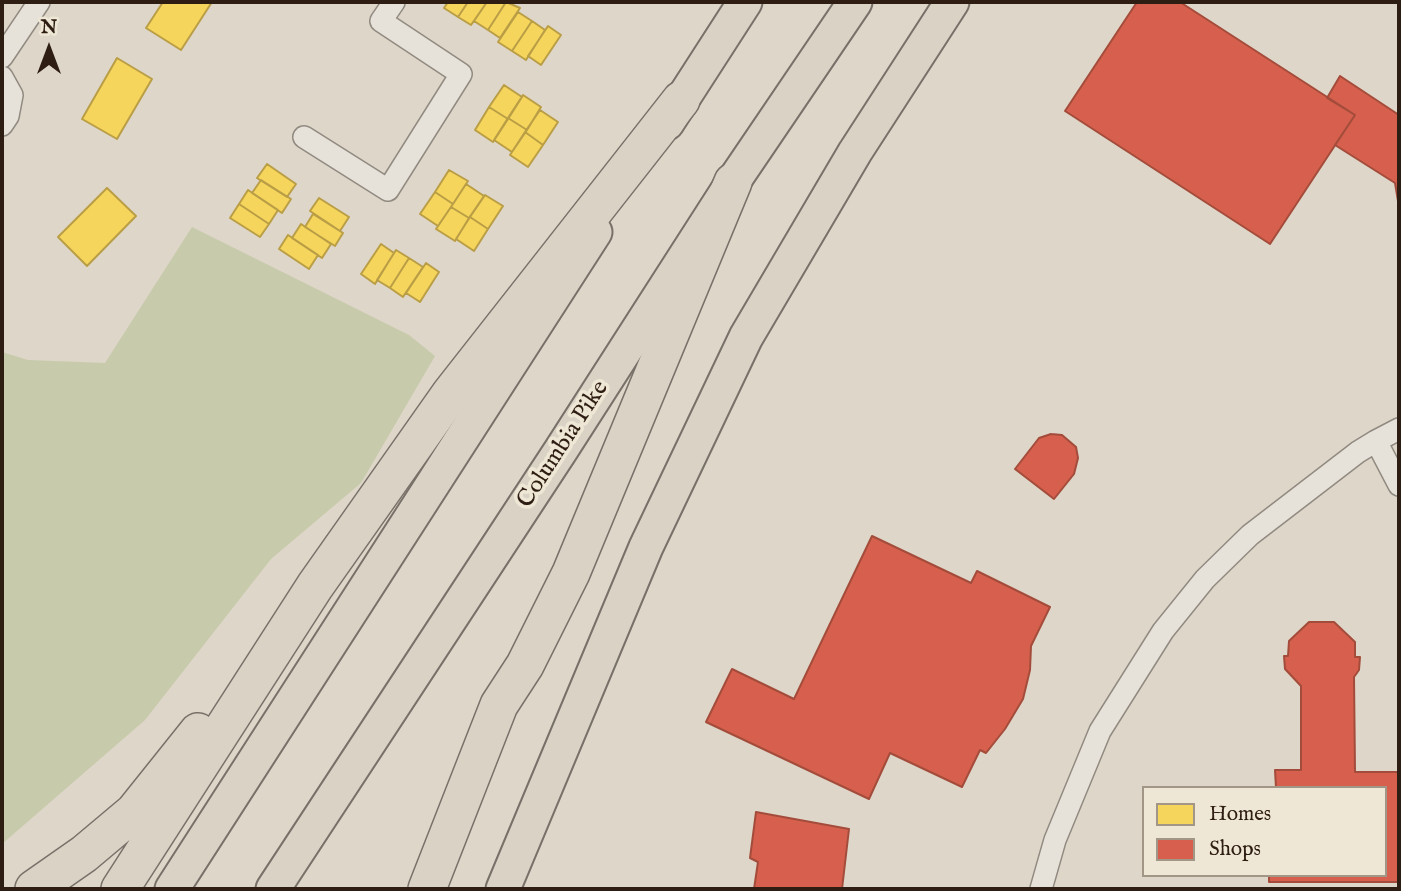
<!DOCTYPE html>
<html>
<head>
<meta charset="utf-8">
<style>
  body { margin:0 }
  #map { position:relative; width:1401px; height:891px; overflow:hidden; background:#ded6c8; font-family:"IM FELL English",serif }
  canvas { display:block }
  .frame { position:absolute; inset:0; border:4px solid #2e1d12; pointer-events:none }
  .legend { position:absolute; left:1142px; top:786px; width:245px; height:91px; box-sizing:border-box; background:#efe7d5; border:2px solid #a29687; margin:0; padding:9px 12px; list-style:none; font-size:21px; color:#2e1d12 }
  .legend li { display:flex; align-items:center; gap:14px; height:35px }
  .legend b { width:35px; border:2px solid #a29687 }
  .north { position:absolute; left:14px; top:14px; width:70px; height:70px; -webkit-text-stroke:5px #efe7d5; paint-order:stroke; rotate:0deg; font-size:19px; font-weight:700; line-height:28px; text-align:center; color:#2e1d12 }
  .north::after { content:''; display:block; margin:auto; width:24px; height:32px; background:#2e1d12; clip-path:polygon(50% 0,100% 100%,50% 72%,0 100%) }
</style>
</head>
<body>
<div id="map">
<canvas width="1401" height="891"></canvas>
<div class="frame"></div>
<ul class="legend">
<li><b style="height:19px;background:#f6d55c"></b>Homes</li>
<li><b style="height:19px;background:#d6604d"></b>Shops</li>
</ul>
<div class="north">N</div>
</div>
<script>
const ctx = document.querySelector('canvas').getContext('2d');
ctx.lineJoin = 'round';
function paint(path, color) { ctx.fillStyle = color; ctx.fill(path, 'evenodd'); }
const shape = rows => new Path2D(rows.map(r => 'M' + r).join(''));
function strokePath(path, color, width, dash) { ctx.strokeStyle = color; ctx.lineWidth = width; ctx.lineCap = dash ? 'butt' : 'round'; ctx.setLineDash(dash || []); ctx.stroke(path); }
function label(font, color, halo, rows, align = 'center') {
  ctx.font = font + ' "IM FELL English",serif'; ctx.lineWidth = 7; ctx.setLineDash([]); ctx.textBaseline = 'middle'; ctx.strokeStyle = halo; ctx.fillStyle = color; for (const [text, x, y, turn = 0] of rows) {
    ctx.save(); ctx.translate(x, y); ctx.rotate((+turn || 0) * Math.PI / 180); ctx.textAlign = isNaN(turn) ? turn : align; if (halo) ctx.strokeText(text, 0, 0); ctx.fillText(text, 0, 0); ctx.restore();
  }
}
paint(shape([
  [192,227,409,335,435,356,361,483,271,559,145,720,2,844,2,352,28,360,105,363]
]), '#c7caab');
const homes = shape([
  [163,2,212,2,181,50,146,28,163,2],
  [448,2,468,2,458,17,444,8,448,2],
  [468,2,487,2,471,25,458,17,468,2],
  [487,2,506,2,488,30,474,21,487,2],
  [506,2,520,8,500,38,488,30,506,2],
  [518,12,532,21,512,51,498,42,518,12],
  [532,21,545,30,526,60,512,51,532,21],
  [548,26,561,35,541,65,528,56,548,26],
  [117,58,152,79,117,139,82,119,117,58],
  [504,85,522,97,508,119,489,107,504,85],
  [523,95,541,107,527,130,508,118,523,95],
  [489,107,508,119,493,142,475,130,489,107],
  [540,110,558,122,543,145,525,132,540,110],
  [508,118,527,130,512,152,494,140,508,118],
  [525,132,543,145,528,167,510,155,525,132],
  [267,164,296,184,287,197,257,178,267,164],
  [449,170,468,181,453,204,435,192,449,170],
  [261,180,291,199,282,213,252,193,261,180],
  [466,184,484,196,469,218,451,207,466,184],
  [107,188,136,216,87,266,58,237,107,188],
  [248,190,278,210,269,224,239,204,248,190],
  [435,192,453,204,438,226,420,214,435,192],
  [485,195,503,206,488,229,470,217,485,195],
  [319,198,349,217,340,231,310,211,319,198],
  [239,204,269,224,260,237,230,218,239,204],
  [451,207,469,218,455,241,436,229,451,207],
  [313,214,343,233,335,246,305,227,313,214],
  [470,217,488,229,474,251,456,239,470,217],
  [301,224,331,244,322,258,292,238,301,224],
  [288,235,318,255,309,269,279,249,288,235],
  [381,244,394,253,375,284,361,274,381,244],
  [396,250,409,258,390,288,377,280,396,250],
  [409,258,423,267,403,297,390,288,409,258],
  [426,263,439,272,420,302,406,293,426,263]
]);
paint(homes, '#f6d55c');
strokePath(homes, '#ba9e46', 2);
const shops = shape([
  [1137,2,1180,2,1355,115,1270,244,1065,111,1137,2],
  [1340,76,1399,115,1399,207,1395,183,1335,145,1355,115,1327,98,1340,76],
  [1051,434,1062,435,1076,447,1078,458,1074,474,1054,499,1015,469,1039,438,1051,434],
  [872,536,971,583,977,571,1050,607,1031,646,1030,670,1023,699,1005,729,986,753,980,750,962,787,890,753,869,799,706,722,732,669,794,699,872,536],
  [1309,622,1334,622,1355,642,1355,657,1360,657,1359,670,1354,677,1355,772,1399,772,1399,882,1269,882,1269,875,1385,875,1385,788,1276,788,1275,770,1301,770,1301,686,1285,669,1284,656,1288,656,1289,641,1309,622],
  [756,812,849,829,842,889,754,889,758,862,750,858,756,812]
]);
paint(shops, '#d6604d');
strokePath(shops, '#a44c3b', 2);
const minor = shape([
  [2,57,39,2],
  [2,77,12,95,8,116,2,125],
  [304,137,388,190,461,74,381,21,394,2],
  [1376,441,1399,429],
  [1041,889,1055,840,1100,731,1163,631,1205,579,1250,535,1358,452,1376,441,1399,485]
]);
const trunk = shape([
  [667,123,745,2],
  [172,889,595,232],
  [273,889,561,450,733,182,855,2],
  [503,889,646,547,746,337,855,152,952,2]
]);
const motorway = shape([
  [34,889,84,854,134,812,198,732],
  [120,889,315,586,451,393,681,100],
  [427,889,499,705,525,665,571,573,733,182]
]);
strokePath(minor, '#918a81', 24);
strokePath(trunk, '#787169', 37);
strokePath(motorway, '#787169', 40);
strokePath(minor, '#e6e2da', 21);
strokePath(trunk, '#dad2c5', 33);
strokePath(motorway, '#dad2c5', 37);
label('24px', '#2e1d12', '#efe7d5', [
  ["Columbia Pike",564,445,-57]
]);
</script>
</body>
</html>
